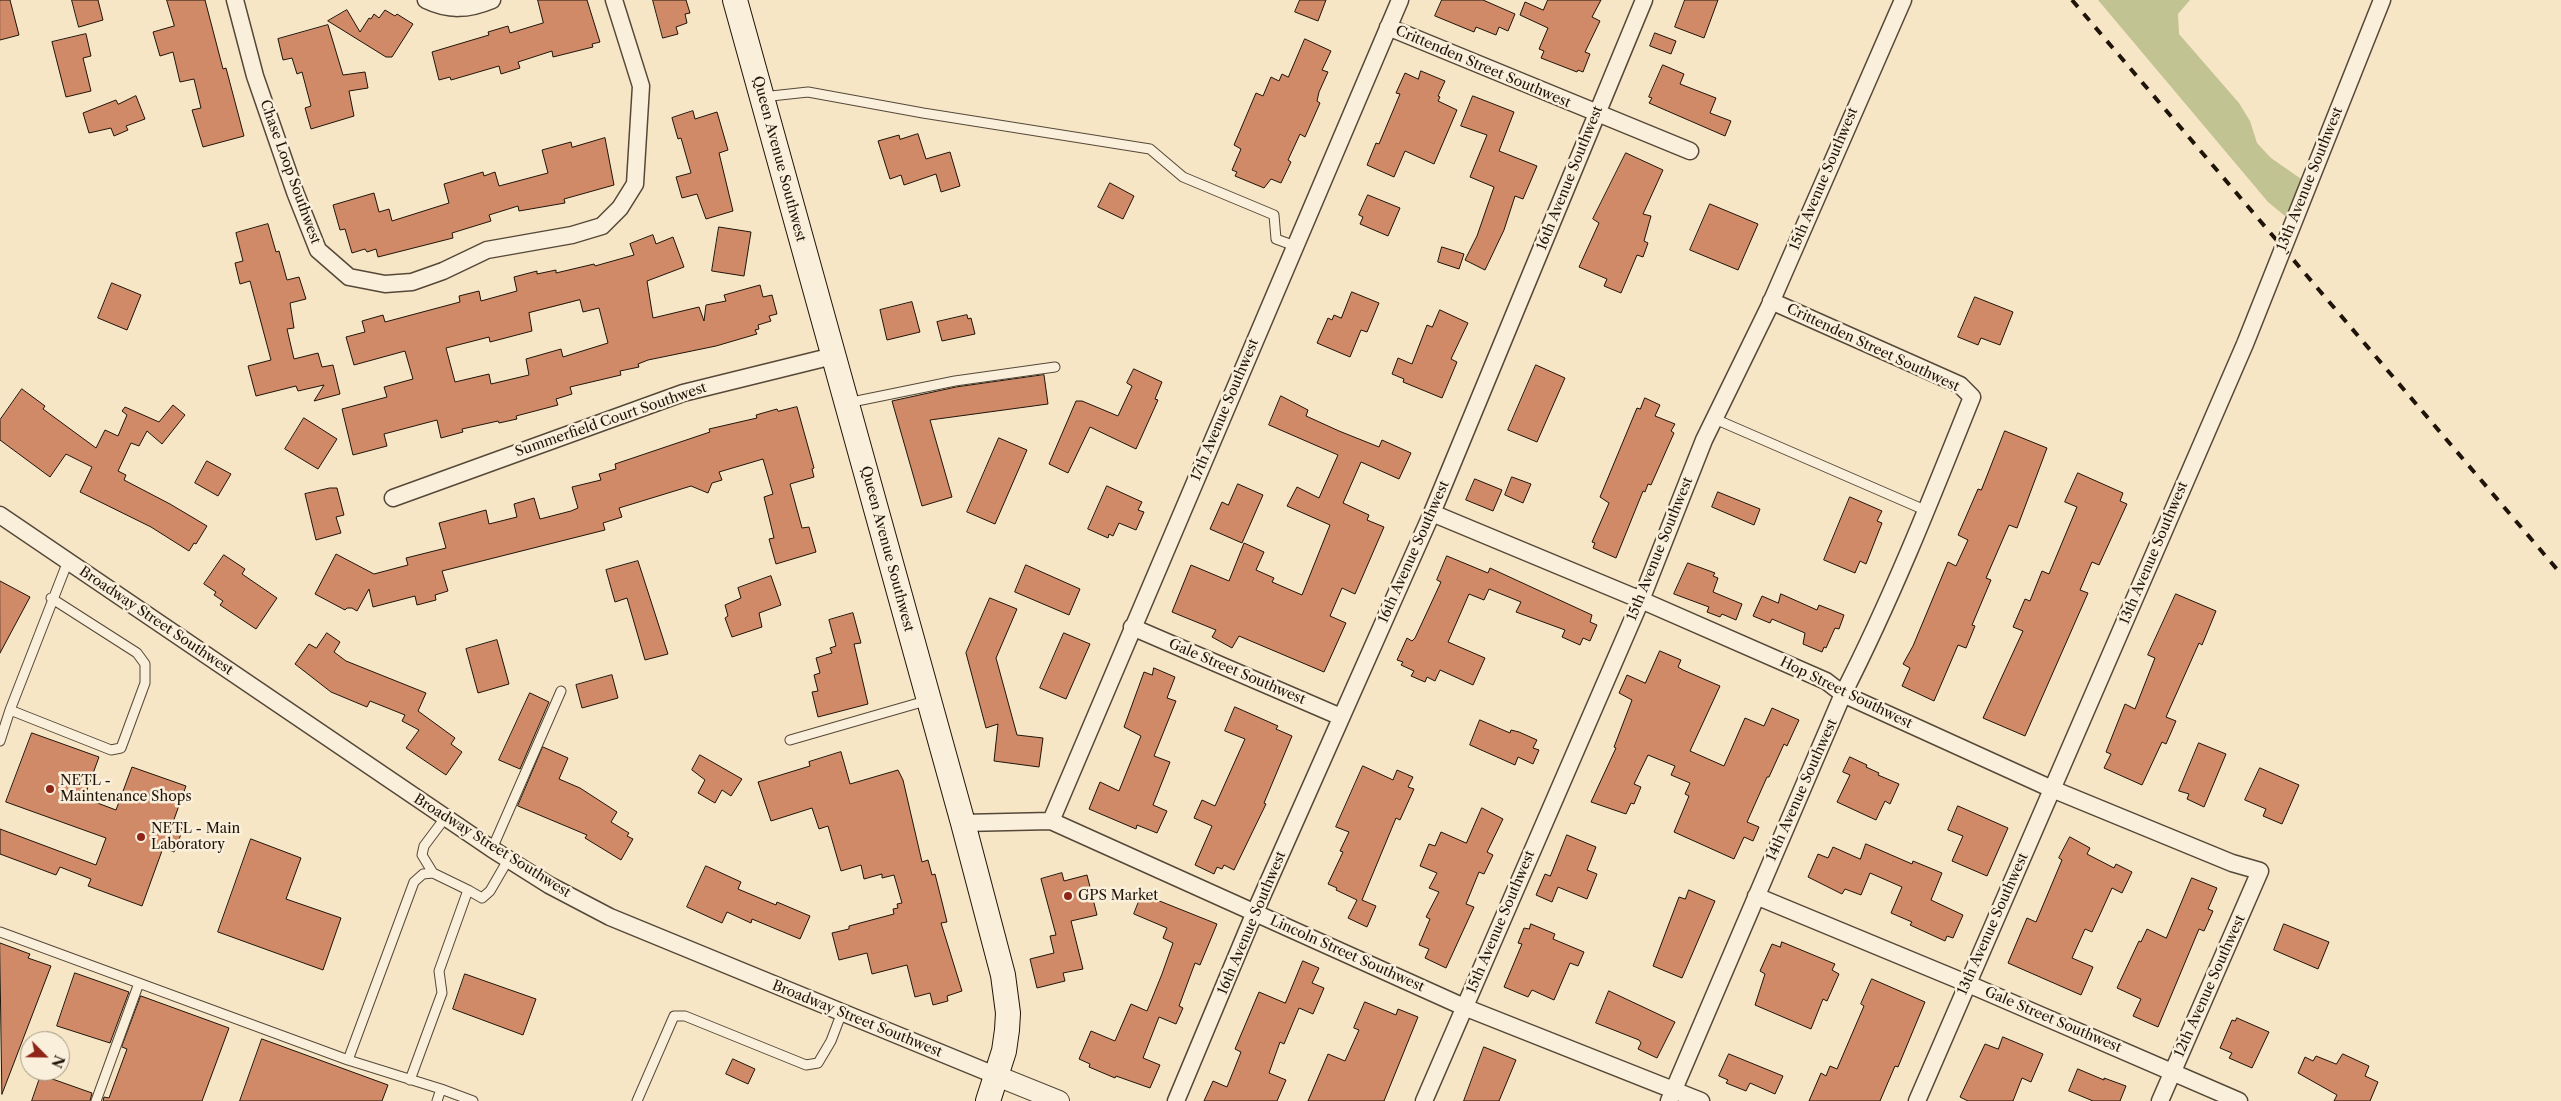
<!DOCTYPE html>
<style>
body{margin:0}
#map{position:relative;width:2561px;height:1101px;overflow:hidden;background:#f7e6c6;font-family:"Libre Caslon Text",serif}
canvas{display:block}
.north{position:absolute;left:20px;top:1031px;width:50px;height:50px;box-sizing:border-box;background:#faefda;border:1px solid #a29786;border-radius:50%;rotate:113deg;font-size:14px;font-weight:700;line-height:20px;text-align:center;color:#1f1409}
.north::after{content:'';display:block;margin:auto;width:18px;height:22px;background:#8f2418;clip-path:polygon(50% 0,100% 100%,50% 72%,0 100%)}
</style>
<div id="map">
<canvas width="2561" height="1101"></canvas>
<div class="north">N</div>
</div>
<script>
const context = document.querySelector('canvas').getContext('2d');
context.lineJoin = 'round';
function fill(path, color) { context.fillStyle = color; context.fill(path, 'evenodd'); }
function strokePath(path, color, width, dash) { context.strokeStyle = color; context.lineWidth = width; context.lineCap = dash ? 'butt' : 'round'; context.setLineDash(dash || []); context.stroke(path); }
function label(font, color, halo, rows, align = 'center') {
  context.font = font + ' "Libre Caslon Text",serif'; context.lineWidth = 5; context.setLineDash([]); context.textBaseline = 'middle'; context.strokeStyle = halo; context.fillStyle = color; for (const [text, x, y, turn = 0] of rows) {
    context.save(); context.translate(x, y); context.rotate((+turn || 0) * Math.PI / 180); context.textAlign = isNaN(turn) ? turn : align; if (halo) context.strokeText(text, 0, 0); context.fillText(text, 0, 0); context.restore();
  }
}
fill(new Path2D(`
 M2098,0h92l-12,14 1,20 60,69 11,18 7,22 14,15 36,25 -5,20 -17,13 -17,-14z`), '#c2c392');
const building = new Path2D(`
 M0,0h10l9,35 -19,5z
 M72,0h26l5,20 -24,7z
 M167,0h38l18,69 3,-1 18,68 -41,11 -11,-37 9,-2 -7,-29 -14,3 -7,-30 -13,4 -7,-24 21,-6z
 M538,0h49l13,42 -8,2 1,3 -40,10 -1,-6 -34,11 2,6 -19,6 -2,-8 -48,14 -1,-3 -11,3 -7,-28 57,-17 -1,-3 20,-6 2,7 33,-10z
 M653,0h33l4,13 -5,1 2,9 -11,4 2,7 -15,4z
 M1300,0h26l-8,21 -23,-9z
 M1442,0h41l32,14 -7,17 -9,-4 -3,8 -20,-8 -2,5 -39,-16z
 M1548,0h53l-9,17 8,4 -15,31 5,2 -7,18 -5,-2 -1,2 -36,-14 3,-7 -5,-2 9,-21 -28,-13 5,-13 18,8z
 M1685,0h33l-14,38 -29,-11z
 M347,10l13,22 9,-14 2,1 3,-5 5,4 6,-8 10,6 2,-2 16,10 -21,33h-6l-58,-36z
 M328,25l15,50 22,-3 3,16 -19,3 5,25 -43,13 -6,-21 6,-2 -9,-34 -5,2 -5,-16 -9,2 -5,-21z
 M1655,33l21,8 -5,13 -21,-8z
 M86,34l5,22 -8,2 8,33 -25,6 -14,-55z
 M1305,39l26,12 -9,19 6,2 -9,20 -2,9 3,2 -15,34 -5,-3 -12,26 3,2 -10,21 -10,-4 -7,9 -29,-12 2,-4 -5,-2 9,-21 -7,-4 22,-52 7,3 8,-19 8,4 3,-7 6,3z
 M1663,65l21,9 -4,10 36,14 -6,15 21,8 -6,15 -76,-33 3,-5 -3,-1z
 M1421,71l24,10 -7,15 2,1 -2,4 19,9 -23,54 -29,-13 -11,26 -27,-12 9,-22 3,1 21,-50 -4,-1 9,-20 13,6z
 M136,96l9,23 -19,7 2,4 -14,6 -3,-8 -22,5 -6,-20 33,-13 2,4z
 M1473,96l41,16 -15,39 38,15 -14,33 -8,-3 -11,34 -19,40 -20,-10 12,-24 17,-49 -24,-10 17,-42 -26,-9z
 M693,111l2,8 22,-7 11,38 -9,3 14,58 -27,8 -9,-25 -15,4 -6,-21 15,-4 -10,-35 -3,1 -6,-21z
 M918,134l8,25 24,-7 10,34 -19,6 -5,-18 -32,11 -3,-10 -11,4 -12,-38 21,-6 1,4z
 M605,138l9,47 -50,14 1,4 -46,8 -1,-5 -29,9 2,6 -39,12 1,5 -75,19 -2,-8 -9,3 -2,-3 -13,4 -7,-24 -5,1 -7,-25 41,-12 5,19 10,-3 3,12 57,-18 -5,-19 39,-12 1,4 11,-4 4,14 49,-13 -6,-23 29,-8 1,5z
 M1626,153l37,17 -20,44 8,2 -7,25 4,2 -5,14 -6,-2 -16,38 -17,-7 3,-7 -28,-12 20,-44 -6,-4z
 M1110,183l24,13 -11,23 -25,-12z
 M1368,195l32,13 -12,28 -28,-12 3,-7 -4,-2z
 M1710,204l48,20 -20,46 -48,-20z
 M268,224l8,28 3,-1 8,29 12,-3 7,22 -16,4 4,25 -7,1 7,30 24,-6 4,14 11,-2 7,29 -26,7 10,-16 -26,6 -2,-5 -40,10 -8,-30 23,-6 -21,-79 -10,3 -5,-21 8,-2 -7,-28z
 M719,227l32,5 -7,44 -32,-5z
 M653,235l3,9 17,-7 11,30 -37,14 6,37 46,-11 5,14 2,-16 20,-4 -2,-6 36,-10 3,12 9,-2 5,19 -8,2 2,5 -13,4 1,4 -4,1 2,4 -41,12 -68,14 -10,4 1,3 -19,4 1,4 -51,12 2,7 -16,5 2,6 -42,11 1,3 -18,4 -1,-2 -36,8 1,3 -22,6 -4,-18 -53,14 3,12 -34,9 -11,-46 45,-12 -3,-10 29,-8 -8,-28 -51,14 -8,-28 19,-5 -3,-11 21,-6 2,7 75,-20 -1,-6 20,-5 2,10 36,-10 -3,-14 23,-6v3l19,-4v3l38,-9 1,2 39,-11 -4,-11zM580,300l3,12 16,-4 9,35 -45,14 -2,-8 -35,10 3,16 -38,9 -2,-10 -34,8 -9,-34 43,-11 1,5 42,-11 -3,-18z
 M1442,247l22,7 -5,15 -21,-7z
 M112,283l29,12 -14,35 -29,-12z
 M1352,292l27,11 -12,29 -6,-2 -11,27 -33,-14 11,-25 4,2 2,-5 7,3z
 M1975,297l38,15 -13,33 -19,-7 -3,7 -20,-8z
 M912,302l8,30 -33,8 -7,-30z
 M1440,310l28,13 -17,36 6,3 -15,36 -39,-16 1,-3 -12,-5 6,-16 14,6 15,-39 5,2z
 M967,315l1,4 3,-1 4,16 -33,7 -5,-19z
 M1536,365l29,13 -28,64 -29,-12z
 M1134,369l28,13 -7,17 3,1 -22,49 -46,-22 -22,46 -19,-9 27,-63h6l36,15 14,-30 -5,-3z
 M1044,375l4,29 -118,16 22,77 -30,9 -30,-105 64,-14z
 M22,389l23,17 -2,3 53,39 9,-18 13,6 9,-21 -5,-4 3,-4 34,15 14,-17 12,10 -23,29 -15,-13 -8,15 -8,-3 -13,28 8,4 -2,5 46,24 37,22 -11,18 -2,-1 -5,8 -38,-24 -71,-35 12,-25 -26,-13 -16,23 -50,-37v-20z
 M1281,396l27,14 -2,6 33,15 40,16 3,-7 29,13 -12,26 -38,-17 -18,41 26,12 -2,5 17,7 -29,67 -13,-6 -12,28 16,7 -22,49 -85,-36 -7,12 -20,-11 4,-7 -44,-18 19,-47 38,16 15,-38 20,9 -8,18 18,8 -2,4 30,13 28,-70 -43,-19 10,-19 22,11 19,-43 -69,-30z
 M1645,398l15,7 -5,11 20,8 -4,7 3,2 -23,52 -3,-1 -3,8 -2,-1 -27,67 -23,-10 2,-5 -3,-1 17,-39 -9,-6 37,-89 3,1z
 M797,407l17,61 -2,1 2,8 -24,7 12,44 7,-1 7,25 -40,12 -7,-25 5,-1 -10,-41 9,-3 -10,-35 -44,13 3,8 -10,3 -4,10 -17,-7 -72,22 3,9 -19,6 2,7 -163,41 6,20 -13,4 1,5 -19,5 -2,-9 -42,11 -4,-18 -12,22 -5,-3h-5l-2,2 -30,-16 21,-40 38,20 34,-9 -2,-7 40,-10 -7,-25 47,-13 3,14 28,-7 -3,-13 20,-6 6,21 31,-8 7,-3 -6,-21 29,-7 -2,-6 17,-5 -1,-5 95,-32 -1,-3 48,-11 -1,-3 21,-6 1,2z
 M304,418l33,21 -19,30 -33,-20z
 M2005,431l42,17 -30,80 -8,-3 -23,53 5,2 -19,45 3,1 -9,22 -8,-3 -24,56 -32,-15 8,-18 -7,-4 10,-18 35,-84 8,4 12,-26 -10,-5 20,-46 3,1z
 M999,438l28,12 -32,74 -28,-12z
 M207,461l24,13 -13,22 -23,-13z
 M2078,473l45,20 -3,8 7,3 -28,61 -7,-3 -12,28 8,3 -63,143 -42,-18 40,-87 -10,-4 12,-28 5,2 12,-30 7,3 28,-67 -12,-5z
 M1512,477l19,7 -8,19 -18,-8z
 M1475,479l27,11 -9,21 -27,-11z
 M1238,484l25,11 -21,48 -32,-14 12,-27 6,3z
 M1107,486l35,16 -4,8 6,2 -8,18 -17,-7 -6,13 -4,-2 -1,4 -20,-9z
 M330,488h7l7,27 -8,2 5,16 -25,7 -11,-46z
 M1718,492l42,17 -6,16 -42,-18z
 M1850,497l32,14 -5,10 5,2 -16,41 -6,-3 -5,12 -31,-13z
 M224,555l21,14 -3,5 35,24 -21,31 -36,-24 3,-4 -9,-6 2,-3 -12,-8z
 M1447,556l41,17 2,-5 102,47 -2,7 7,3 -7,16 -7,-3 -3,7 -18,-8 3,-7 -49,-18 5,-10 -32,-13 -5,11 -15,-6 -21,48 37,16 -12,27 -33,-15 -5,11 -8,-4 -2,5 -14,-6 3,-5 -13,-6 2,-3 -6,-2 10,-22 5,3 3,-3 26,-56 -4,-2z
 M638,561l30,93 -23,6 -18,-62 -12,4 -9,-32z
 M1688,563l27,10 -2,3 5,2 -5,14 29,12 -6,16 -14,-6 -2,3 -13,-5 2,-5 -35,-13z
 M1026,565l54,24 -11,26 -54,-23z
 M771,576l10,29 -22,8 3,14 -30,10 -7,-19 3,-2 -3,-11 16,-7 -3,-10z
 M0,581l30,16 -30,56z
 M1781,594l36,16 2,-5 25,10 -5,14 -4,-1 -9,20 -2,-1 -2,5 -19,-8 2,-11 -33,-14 -2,4 -17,-7 9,-20 16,7z
 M2176,594l40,17 -14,34 -3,-2 -33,74 10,4 -10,23 -4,-2 -20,43 -38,-17 7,-14 -5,-2 19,-48 10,5 20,-51 -7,-3z
 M990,598l27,11 -21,49 21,77 26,3 -4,29 -45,-6 4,-37 -12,4 -20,-75z
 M853,613l8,30 -7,1 14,60 -50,13 -6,-25 6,-1 -4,-16 6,-2 -4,-15 16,-5 -2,-5 6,-2 -7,-26z
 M327,633l13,9 -6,10 12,9 80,32 -8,18 37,27 -4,6 11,8 -16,23 -40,-27 13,-18 -17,-9 3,-6 -35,-14 -3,6 -36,-15 -36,-28 14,-20 7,4z
 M1064,633l26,11 -24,55 -26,-11z
 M497,640l12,44 -31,9 -12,-44z
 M1660,651l21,9 -3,7 5,3 37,16 -30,65 34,15 21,-48 19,8 8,-18 27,12 -12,26 -3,-2 -15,33h-2l-20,45 12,5 -6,14 -9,-4 -10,22 -60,-27 15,-36 -4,-2 5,-11 -19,-8 4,-9 -27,-11 -14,29 7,3 -7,17 -3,-1 -5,11 -35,-12 25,-54 -2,-1 18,-47 -13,-7 8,-18 18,8z
 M1154,668l21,9 -8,21 9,3 -22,55 16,6 -17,43 14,6 -10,22 -20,-8 -1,4 -47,-20 11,-27 19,9 22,-55 -17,-9 20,-55 8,3z
 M612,675l6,23 -36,10 -6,-23z
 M530,693l19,9 -29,67 -21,-9z
 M1235,707l43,19 -2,3 16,7 -28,67 2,1 -32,66 -10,-5 -2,4 -5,-2 -3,7 -19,-9 17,-39 -18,-8 8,-18 13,6 30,-67 -20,-8z
 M1480,720l30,13 1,-3 8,2 18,8 -4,8 6,2 -6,14 -15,-7 -3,8 -45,-20z
 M32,733l67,24 -15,41 32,12 16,-43 54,19 -14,39 11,4 -9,23 -11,-4 -21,58 -54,-20 3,-7 -31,-12 -4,8 -56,-21v-25l96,36 10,-27 -100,-36z
 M2199,743l27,11 -22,53 -17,-8 2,-5 -10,-3z
 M543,747l25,11 -9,21 21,9 37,24 -6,10 18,11 -2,3 6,3 -12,21 -36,-22 2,-3 -69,-29z
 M841,752l9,32 48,-14 5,10 19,82 6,-2 4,15 3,-1 12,48 -6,1 21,68 -15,5 1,5 -15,4 -3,-12 -15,4 -8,-32 -35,9 -5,-21 -28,7 -7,-27 17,-4v-3l45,-12 -1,-5 5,-1 -1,-4 5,-1 -8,-28 -12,3v-4l-18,5 -3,-14 -20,6 -13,-45 -9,3 -7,-21 -41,13 -13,-39 52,-16 -1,-4z
 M700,755l42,24 -11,17 -9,-6 -7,13 -17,-10 7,-13 -13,-10z
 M1850,757l17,8 -1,2 13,6 -1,2 21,9 -9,20 -5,-3 -9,19 -39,-18 13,-27 -7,-3z
 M1363,766l30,14 4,-10 16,7 -5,10 6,2 -14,31 -4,-2 -34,82 14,6 -9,21 -19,-9 9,-18 -21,-10 1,-2 -9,-4 15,-32 -3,-1 9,-19 -13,-5z
 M2260,768l39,17 -17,39 -19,-8 3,-7 -21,-9z
 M1958,806l50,22 -21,48 -35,-15 11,-25 -15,-6z
 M1482,808l21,11 -16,33 6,3 -9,19 -5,-2 -13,32 8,3 -28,61 -21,-10 4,-9 -10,-4 11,-26 -4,-2 13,-25 -10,-4 8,-15 -17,-7 9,-22 6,2 6,-14 25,11z
 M1567,835l29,12 -9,23 10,4 -10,25 -29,-12 -6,15 -16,-7 9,-21 5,2z
 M2070,837l20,11 -3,6 27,14 2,-4 16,8 -10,21 -10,-5 -20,44 -7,-3 -13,29 21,9 -12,28 -73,-32 19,-45 9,4 26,-62 -3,-2z
 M251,839l50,19 -15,41 55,19 -18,52 -105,-38z
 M1866,844l46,20 1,-3 29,12 -11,27 32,15 -10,23 -6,-2 -2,5 -35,-16 2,-3 -21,-9 11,-26 -32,-14 -9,22 -16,-6 -3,5 -34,-17 10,-23 10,4 5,-11 27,12z
 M706,866l35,16 -3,7 38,16 1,-3 33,14 -10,23 -48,-20 -1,4 -24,-11 -5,11 -35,-16z
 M1062,873l2,8 23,-6 10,40 -26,6 12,48 -20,4 2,8 -28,7 -7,-29 24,-6 -4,-17 6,-1 -15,-56z
 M2192,878l25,10 -9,21 5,2 -9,20 -5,-2 -41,98 -25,-11 8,-17 -24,-11 22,-47 2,1 6,-13 19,9z
 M1689,890l26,11 -33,77 -29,-12 26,-69 6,2z
 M1142,894l75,30 -17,41 -5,-2 -16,43 4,2 -7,16 -17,-7 -16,41 17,7 -10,23 -34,-12 -1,2 -26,-11 1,-3 -11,-5 12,-28 24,10 16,-37 16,7 15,-37 11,-31 -10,-5 4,-10 -33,-14z
 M1531,924l24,10 -2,5 31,13 -6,14 -8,-3 -16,37 -22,-10 -4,7 -24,-10 18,-43 -4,-1 6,-15 5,1z
 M2284,924l45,18 -11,27 -44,-19z
 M1782,942l53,22 -3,6 7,4 -12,27 -4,-2 -12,30 -56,-24 10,-31 -5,-3 12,-27 8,3z
 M0,943l30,11 -2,4 23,8 -49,128z
 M1303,961l16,7 -7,15 12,5 -11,26 -14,-6 -15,36 -4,-2 -11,31 17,7 -9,21h-73l9,-20 14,6 14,-35 -6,-3 24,-57 26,11z
 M75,973l54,19 -19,51 -53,-17z
 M465,974l71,25 -13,36 -70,-26z
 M1872,979l53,23 -27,65 -3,-1 -15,35h-71l12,-28 5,3 4,-10 7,3 27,-63 -3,-2z
 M1609,991l66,31 -18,36 -19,-9 3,-6 -2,-3 -43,-17z
 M141,996l88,32 -27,73h-99l1,-4 5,1 18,-49 -5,-2z
 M1365,1002l31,13 2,-6 20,8 -34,84h-76l20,-47 17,7 14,-31 -5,-2z
 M2237,1018l32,14 -17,36 -23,-10 3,-5 -12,-5 12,-28 3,1z
 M2003,1037l40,17 -12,28 -9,-4 -9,23h-45l-8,-4 25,-53 13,5z
 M262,1039l126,46 -6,16h-142z
 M1484,1047l32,13 -17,41h-35z
 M1729,1054l54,22 -8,18 -25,-11 -4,8 -20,-8 2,-3 -9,-4z
 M2343,1054l26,12 -4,10 13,6 -8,19h-36l3,-6 -39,-22 7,-16 8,4 3,-5 20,8z
 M733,1059l22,10 -7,15 -22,-10z
 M2078,1069l26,11v-2l22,8 -6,15h-27l-24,-10z
 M41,1075l51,18 -2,8h-58z`);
fill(building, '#d08a68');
strokePath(building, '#1f1409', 1);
const service = new Path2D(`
 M762,97l46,-5 115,21 227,36 33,28 91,38 2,24 19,7
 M847,403l108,-22 100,-14
 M1715,419l212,92
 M51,598l86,55 8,11v19l-24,65 -10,2 -101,-40 58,-149
 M790,740l139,-40
 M0,741l10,-31
 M492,849l69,-158
 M433,873l-11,-18 2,-9 21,-28
 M468,890l14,8 8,-7 18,-31
 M0,932l348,128 93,29
 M348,1060l66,-178 9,-8 10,-1 35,17 -29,81 3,22 -32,87
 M96,1101l43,-118
 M437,1101l4,-12 32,12
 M637,1101l37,-85h11l121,49 12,-2 13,-22 11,-29`);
const minor = new Path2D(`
 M235,0l20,76 40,116 23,58 31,27 36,7 27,-2 31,-11 44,-21 85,-15 30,-9 18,-18 15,-24 6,-98 -27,-86
 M426,0c23,11 42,10 66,0
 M1388,27l302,124
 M393,498l290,-105 150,-37
 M1432,513l209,87 185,81 17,13 209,95 180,74 28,8 -100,230
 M0,515l492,334 57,36 61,32 387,159
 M1132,627l209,90
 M1051,821l349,-821
 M963,823l88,-2 413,186 237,94
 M1756,896l210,87 273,118
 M1176,1101l79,-189 177,-399 212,-513
 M1424,1101l217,-501 63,-160 65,-133 134,-307
 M1669,1101l174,-407c49,-96 89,-197 129,-297l-12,-12 -189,-84
 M1917,1101l328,-757 137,-344`);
const tertiary = new Path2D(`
 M997,1076l62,25`);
const secondary = new Path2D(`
 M735,0l228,823 40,152 5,38 -1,17 -3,21 -16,50`);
strokePath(service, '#554838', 11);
strokePath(minor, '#554838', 19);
strokePath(tertiary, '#554838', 22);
strokePath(secondary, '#1f1409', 26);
strokePath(service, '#faefda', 9);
strokePath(minor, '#faefda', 16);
strokePath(tertiary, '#faefda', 20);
strokePath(secondary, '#faefda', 24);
strokePath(new Path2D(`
 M2072,0l489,574`), '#1f1409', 4, [9, 9]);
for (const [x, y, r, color] of [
 [50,789,5,"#8f2418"],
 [141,837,5,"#8f2418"],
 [1068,896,5,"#8f2418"]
]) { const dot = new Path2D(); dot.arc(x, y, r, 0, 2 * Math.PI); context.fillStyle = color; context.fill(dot); strokePath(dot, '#faefda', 2); }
label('14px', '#1f1409', '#faefda', [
 ["Crittenden Street Southwest",1483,67,23],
 ["Queen Avenue Southwest",779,159,75],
 ["Chase Loop Southwest",290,172,70],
 ["16th Avenue Southwest",1570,178,-68],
 ["15th Avenue Southwest",1824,179,-67],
 ["13th Avenue Southwest",2310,179,-68],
 ["Crittenden Street Southwest",1873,348,25],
 ["17th Avenue Southwest",1225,410,-67],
 ["Summerfield Court Southwest",611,420,-19],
 ["Queen Avenue Southwest",887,549,75],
 ["15th Avenue Southwest",1660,549,-68],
 ["16th Avenue Southwest",1414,552,-66],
 ["13th Avenue Southwest",2154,553,-67],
 ["Broadway Street Southwest",156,621,34],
 ["Gale Street Southwest",1237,672,23],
 ["Hop Street Southwest",1846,693,26],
 ["14th Avenue Southwest",1802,790,-66],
 ["Broadway Street Southwest",492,846,32],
 ["15th Avenue Southwest",1501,922,-67],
 ["16th Avenue Southwest",1252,923,-67],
 ["13th Avenue Southwest",1993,924,-66],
 ["Lincoln Street Southwest",1347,954,24],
 ["12th Avenue Southwest",2210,986,-66],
 ["Broadway Street Southwest",857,1019,22],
 ["Gale Street Southwest",2053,1020,23]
]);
label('14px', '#1f1409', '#faefda', [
 ["NETL -",60,781],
 ["Maintenance Shops",60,797],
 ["NETL - Main",151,829],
 ["Laboratory",151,845],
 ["GPS Market",1078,896]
], 'left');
</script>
